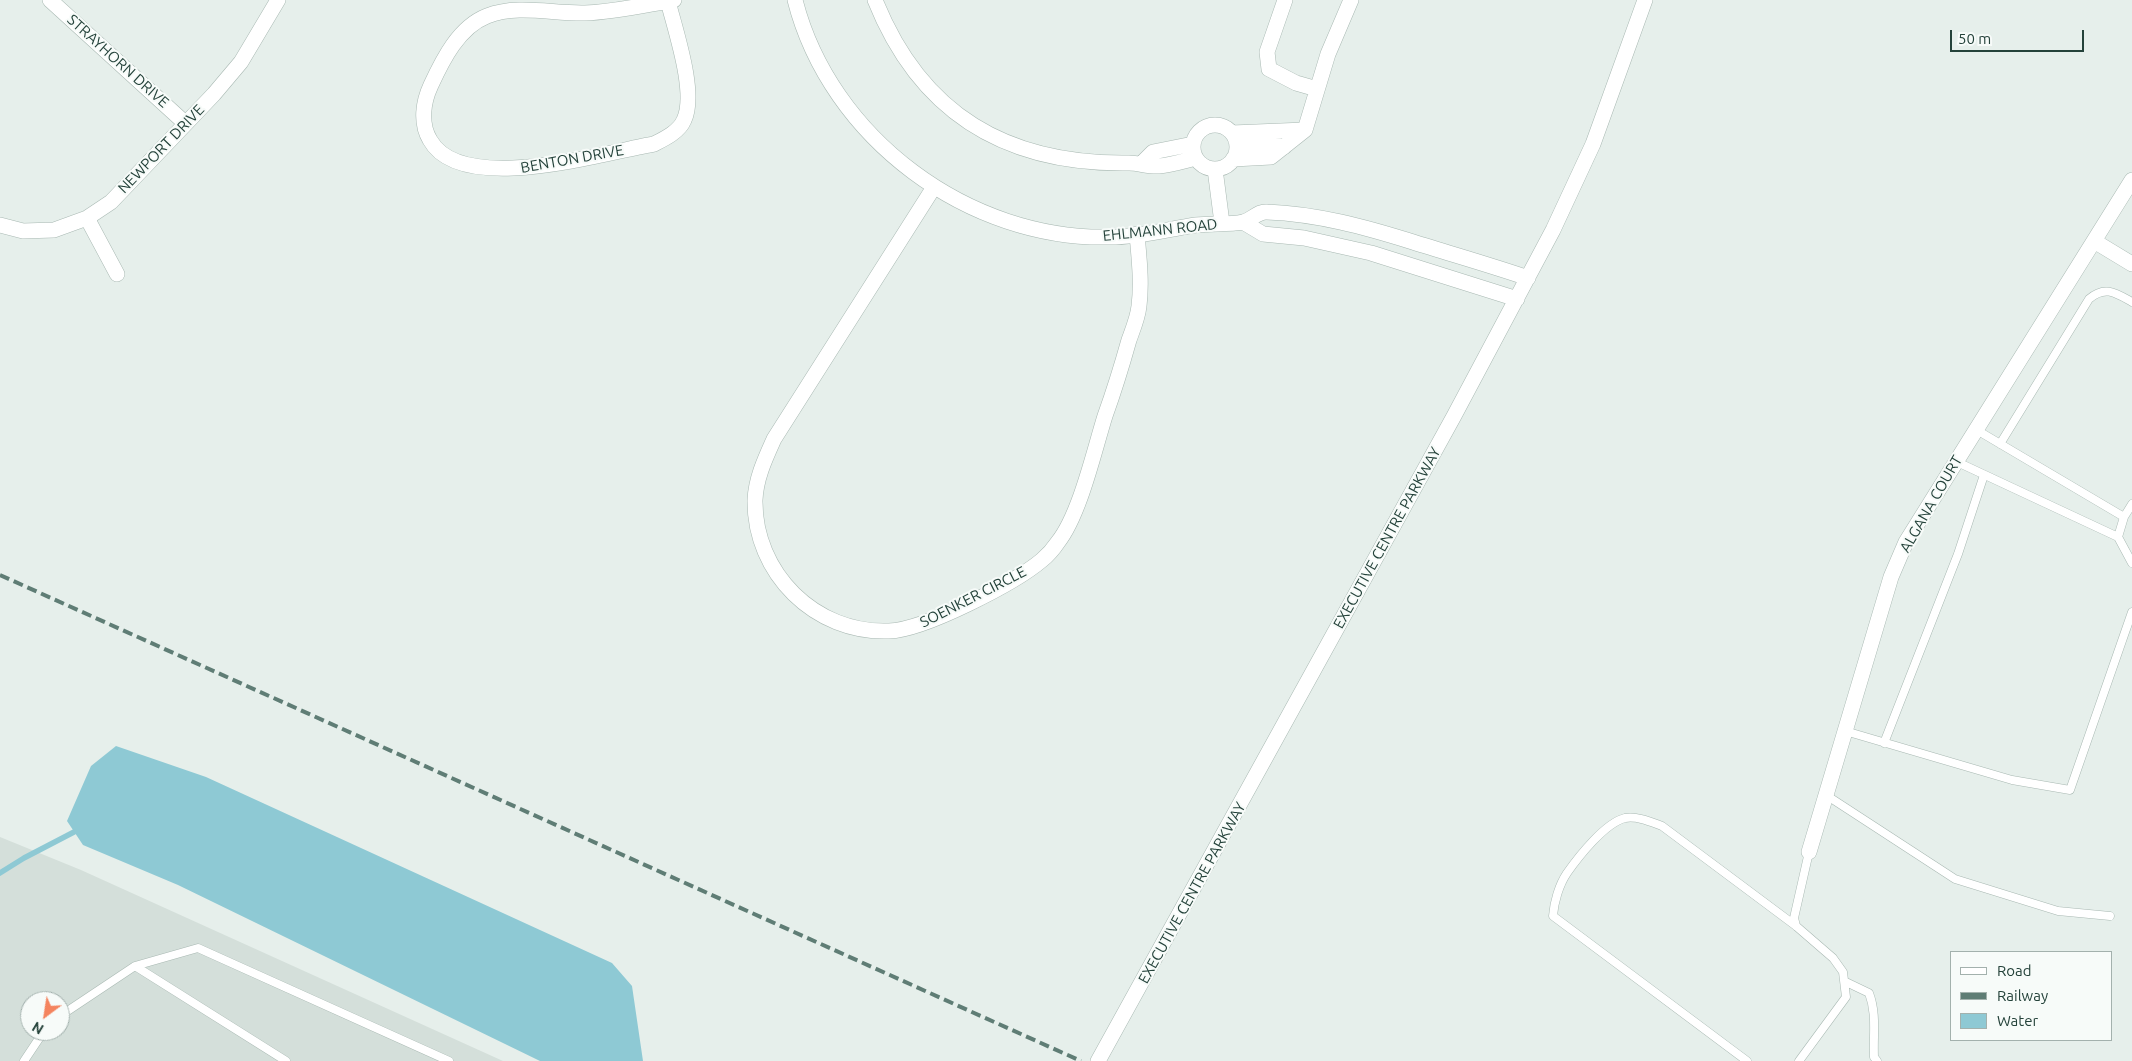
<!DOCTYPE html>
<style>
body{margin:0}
#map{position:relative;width:2132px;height:1061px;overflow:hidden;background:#e6efeb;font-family:Ubuntu,sans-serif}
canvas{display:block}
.legend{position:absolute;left:1950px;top:951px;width:162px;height:90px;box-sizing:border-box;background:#f7fbf9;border:1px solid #a3b1ad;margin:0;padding:6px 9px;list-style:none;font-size:15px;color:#24423a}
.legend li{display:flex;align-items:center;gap:10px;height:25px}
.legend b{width:25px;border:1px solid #a3b1ad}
.north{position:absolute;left:20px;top:991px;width:50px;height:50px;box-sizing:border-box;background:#f7fbf9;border:1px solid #a3b1ad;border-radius:50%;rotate:211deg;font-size:14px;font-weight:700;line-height:20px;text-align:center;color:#24423a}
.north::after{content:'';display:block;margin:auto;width:18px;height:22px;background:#f4845f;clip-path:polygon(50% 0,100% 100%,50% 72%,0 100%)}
.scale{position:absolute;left:1950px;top:30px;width:134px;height:22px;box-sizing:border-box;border:2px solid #24423a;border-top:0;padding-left:6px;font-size:15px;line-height:18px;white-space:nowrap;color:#24423a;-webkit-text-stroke:4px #f7fbf9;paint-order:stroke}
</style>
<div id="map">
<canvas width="2132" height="1061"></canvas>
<ul class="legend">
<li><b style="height:6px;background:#fff"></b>Road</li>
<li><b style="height:6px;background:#5f7d75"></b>Railway</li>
<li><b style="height:14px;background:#8ec9d4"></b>Water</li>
</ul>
<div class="north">N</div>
<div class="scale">50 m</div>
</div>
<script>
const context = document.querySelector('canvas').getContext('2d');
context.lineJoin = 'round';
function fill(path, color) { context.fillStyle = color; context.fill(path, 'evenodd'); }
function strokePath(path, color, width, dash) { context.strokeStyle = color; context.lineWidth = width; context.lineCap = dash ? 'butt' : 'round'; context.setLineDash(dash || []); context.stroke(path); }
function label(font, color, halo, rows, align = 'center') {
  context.font = font + ' Ubuntu,sans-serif'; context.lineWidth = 4; context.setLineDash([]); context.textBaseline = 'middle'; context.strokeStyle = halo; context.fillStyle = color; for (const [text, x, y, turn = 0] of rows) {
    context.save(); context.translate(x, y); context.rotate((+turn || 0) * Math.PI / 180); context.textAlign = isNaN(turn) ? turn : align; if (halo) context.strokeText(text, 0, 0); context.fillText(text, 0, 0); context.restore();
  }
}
fill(new Path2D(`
 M0,837l81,33 422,191h-503zM30,1001h30v30h-30z`), '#d4dfda');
fill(new Path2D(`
 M116,746l90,31 406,186 20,23 11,75h-103l-362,-176 -95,-40 -16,-24 24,-55z`), '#8ec9d4');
strokePath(new Path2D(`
 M0,873l24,-15 50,-26`), '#8ec9d4', 5.5);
const service = new Path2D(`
 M1975,429l149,88 8,-13
 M2000,444l89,-145c16,-14 27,-6 43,3
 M1955,461l163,76 14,26
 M2118,537l6,-20
 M1845,731l167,49 58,10 62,-178
 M1884,743l74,-189 26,-79
 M1826,795l129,84 103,32 52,5
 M1796,926l-2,-8 15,-66
 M135,966l63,-18 251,113
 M1846,982l23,11c8,21 4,41 5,64l3,4
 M60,1016l75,-50 151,95
 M24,1061l20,-30
 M1747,1061l-194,-145c1,-14 6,-31 14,-43 12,-17 38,-50 58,-55 13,-2 26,4 37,8l134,100 37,32 10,14 3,25 -47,64`);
const minor = new Path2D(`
 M50,0l135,123
 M667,0l1,1c7,29 29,92 16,119 -5,12 -20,19 -30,24 -51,9 -193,52 -224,-4 -10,-17 -7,-38 1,-55 12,-26 28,-58 56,-69 31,-12 66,-2 98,-3 28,-1 55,-7 83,-12l6,-1
 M875,0c46,115 132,165 254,163 10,0 20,4 30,3 12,-1 25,-5 37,-8
 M1285,0l-18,52 2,17 27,14 21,6
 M1193 147a22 22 0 1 1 44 0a22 22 0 1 1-44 0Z
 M1232,133l73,-3
 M1237,146l28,-3 19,4
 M1233,159l38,-2 34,-27 23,-76 23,-54
 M1142,163l11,-11 40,-8
 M1215,169l7,54
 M934,187l-160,252c-9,20 -18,39 -19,61 -1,73 60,134 134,131 35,-1 126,-48 153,-71 6,-5 12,-12 16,-18 22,-28 36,-91 47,-126 9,-25 17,-51 24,-76 4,-11 9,-23 10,-34 3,-24 0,-48 -2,-72
 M87,218l30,56
 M0,225l23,6 31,-1 33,-12 24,-16 103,-108 27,-32 37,-62
 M2094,241l38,23
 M1809,852l82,-275 15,-35 226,-362`);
const tertiary = new Path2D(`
 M795,0c35,138 174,241 316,237 28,0 57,-8 85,-12 15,-2 33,0 47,-3 9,-2 15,-11 24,-10 51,2 98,15 146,30 38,12 77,23 115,36
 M1243,222l20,12 41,4 67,15 146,46
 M1098,1061l356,-645 99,-186 40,-86 52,-144`);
strokePath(service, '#a8b8b2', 9);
strokePath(minor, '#a8b8b2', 16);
strokePath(tertiary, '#a8b8b2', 16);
strokePath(service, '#fff', 8);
strokePath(minor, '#fff', 15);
strokePath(tertiary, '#fff', 15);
strokePath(new Path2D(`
 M0,575l1081,486`), '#5f7d75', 4, [10, 5]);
label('15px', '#24423a', '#f7fbf9', [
 ["STRAYHORN DRIVE",118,61,42],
 ["NEWPORT DRIVE",161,149,-46],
 ["BENTON DRIVE",572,159,-10],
 ["EHLMANN ROAD",1160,230,-6],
 ["ALGANA COURT",1931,504,-60],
 ["EXECUTIVE CENTRE PARKWAY",1387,538,-61],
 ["SOENKER CIRCLE",973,597,-27],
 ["EXECUTIVE CENTRE PARKWAY",1192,893,-61]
]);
</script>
